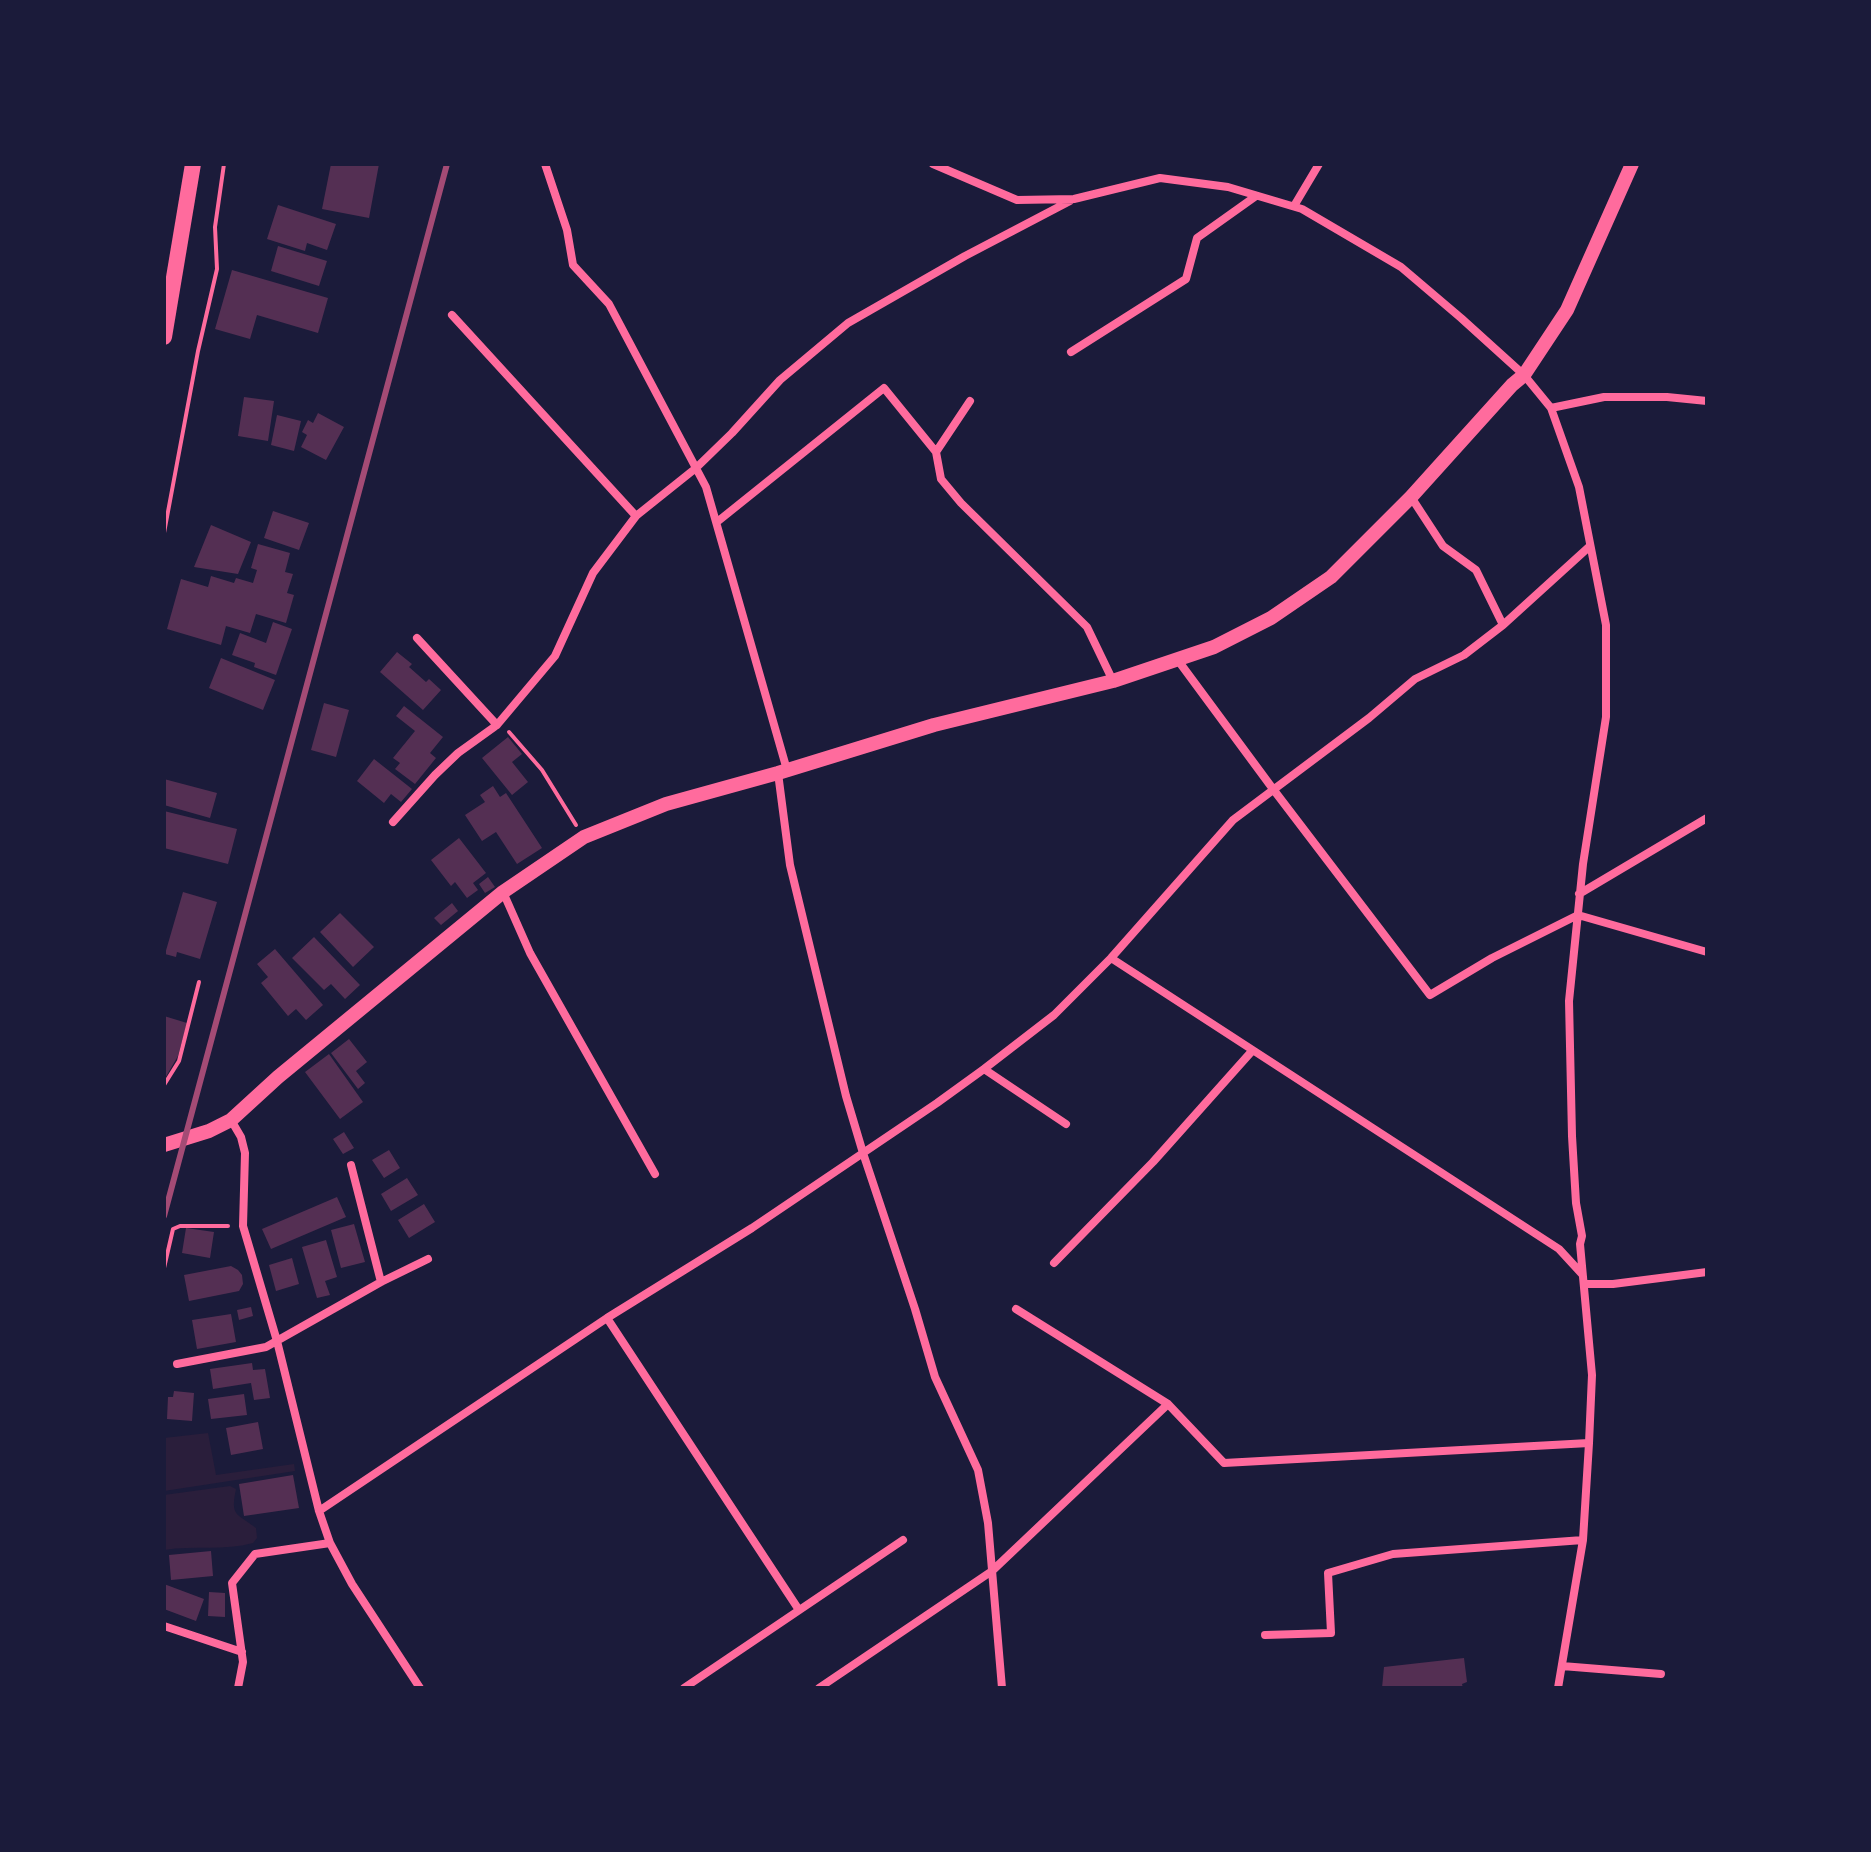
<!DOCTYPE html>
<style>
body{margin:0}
#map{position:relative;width:1871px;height:1852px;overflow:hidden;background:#1b1b3a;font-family:"PT Sans Narrow",sans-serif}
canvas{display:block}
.frame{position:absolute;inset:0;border:166px solid #1b1b3a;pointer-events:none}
</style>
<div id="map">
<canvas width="1871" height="1852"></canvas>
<div class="frame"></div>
</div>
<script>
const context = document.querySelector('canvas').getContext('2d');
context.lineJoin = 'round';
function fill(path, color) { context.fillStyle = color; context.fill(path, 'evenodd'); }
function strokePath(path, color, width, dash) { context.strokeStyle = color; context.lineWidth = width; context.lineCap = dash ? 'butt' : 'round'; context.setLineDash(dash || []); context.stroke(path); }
fill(new Path2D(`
 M208,1433l8,42 78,-11 1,7 -131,20v-53z
 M230,1486l6,3c-6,28 1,24 20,39l1,10 -4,5c-29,8 -59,2 -89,7v-55z`), '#2a1e3b');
fill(new Path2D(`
 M331,164h48l-10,54 -47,-9z
 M278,205l58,19 -9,26 -20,-7 -2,8 -38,-12z
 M278,246l49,15 -8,25 -48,-15z
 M232,270l96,28 -10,35 -61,-18 -7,24 -35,-10z
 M244,397l30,4 -6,40 -30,-5z
 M318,413l26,14 -18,33 -25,-13 6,-12 -5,-3 6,-12 5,3z
 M277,415l24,6 -7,30 -23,-6z
 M273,511l36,12 -10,27 -35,-12z
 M211,525l40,17 -13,32 -44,-7z
 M258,544l32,9 -5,19 8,2 -6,19 7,2 -8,28 -30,-9 -6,19 -24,-7 -5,19 -54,-16 14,-50 27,8 3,-11 23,7 2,-5 17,5 4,-13 -6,-2z
 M273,622l19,7 -16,46 -22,-8 1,-4 -23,-8 8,-22 26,10z
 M397,652l15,12 -3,3 17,15 3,-3 12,11 -18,20 -43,-38z
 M221,658l54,22 -12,30 -54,-22z
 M324,703l25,7 -13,47 -25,-7z
 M404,706l39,31 -13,16 6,5 -21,26 -20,-15 5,-6 -7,-5 22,-27 -19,-15z
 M508,737l14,17 -10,8 16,20 -16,13 -30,-37z
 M374,759l38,30 -11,13 -10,-8 -7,9 -27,-22z
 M164,779l53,14 -7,25 -46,-13z
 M493,786l7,11 6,-4 36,55 -25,16 -21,-32 -14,9 -17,-26 20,-13 -5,-7z
 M164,811l73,18 -9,35 -64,-16z
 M459,838l27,35 -13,10 5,7 -11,8 -12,-16 -4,4 -20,-26z
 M488,877l7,10 -10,6 -6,-9z
 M183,892l34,10 -17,57 -23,-7 -1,5 -11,-3z
 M452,903l6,8 -17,14 -7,-7z
 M340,913l34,34 -21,20 -33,-35z
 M314,937l46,48 -15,14 -14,-15 -7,6 -32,-32z
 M275,949l48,56 -17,15 -10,-11 -8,7 -27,-33 7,-6 -11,-13z
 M164,1016l23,7 -9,33 -14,24 2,-37 -2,-1z
 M349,1039l18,23 -11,9 9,12 -7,6 -27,-36z
 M329,1054l34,48 -23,17 -35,-47z
 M344,1132l10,16 -11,6 -10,-15z
 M389,1150l11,18 -16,10 -12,-18z
 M407,1178l11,17 -27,16 -10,-17z
 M337,1197l9,20 -75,32 -9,-20z
 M424,1204l11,18 -26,16 -11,-18z
 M354,1224l11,38 -24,6 -10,-38z
 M186,1228l28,4 -4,26 -28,-5z
 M326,1240l11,37 -12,4 5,14 -13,3 -15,-51z
 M292,1258l7,26 -23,7 -7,-26z
 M231,1266l7,4 4,5 1,9 -4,7 -50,10 -5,-26z
 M251,1307l2,9 -14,4 -2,-10z
 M231,1314l5,28 -39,7 -5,-29z
 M252,1363l1,7 12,-1 5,29 -16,2 -3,-17 -38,6 -3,-20z
 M174,1391l20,2 -2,28 -25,-2 1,-22h5z
 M244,1394l3,21 -36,4 -3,-20z
 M258,1422l5,27 -32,6 -5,-27z
 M293,1475l6,33 -55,8 -5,-32z
 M211,1551l2,25 -42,4 -2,-25z
 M164,1584l40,15 -8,22 -32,-12z
 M209,1592l16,1v24l-17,-1z
 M1464,1658l3,24 -5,2 1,4h-81l2,-21z`), '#542f53');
strokePath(new Path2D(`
 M164,533l34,-182 19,-82 -2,-42 9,-63
 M509,732l33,38 34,55
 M164,1085l15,-24 20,-79
 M164,1268l9,-39 7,-3h48`), '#ff6b9d', 4);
strokePath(new Path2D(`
 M545,164l22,66 6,35 36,39 97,183 81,283
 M933,164l84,36 57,-1 86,-21 68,9 74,22 99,58 60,51 63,57 27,33 28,79 27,138v92l-23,147 -14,137 3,135 4,67 6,33 -2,8 12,131 -3,68 -6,97 -25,148
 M1294,206l25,-42
 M452,315l184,201
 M1071,352l115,-73 11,-41 59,-42
 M1551,408l53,-11h63l40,4
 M936,452l34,-51
 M1411,497l32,49 33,24 27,55
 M717,522l167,-134 52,64 5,27 20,24 126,124 26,54
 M417,638l80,87 58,-69 38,-83 43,-57 60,-48 36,-35 48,-53 68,-57 117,-67 105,-55
 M1177,659l96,130 157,206 62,-37 86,-43 129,37
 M778,773l12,92 56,231 17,57 52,156 20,68 43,93 10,53 14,165
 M393,822l42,-47 23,-22 39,-28
 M503,892l27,61 125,221
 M1579,894l128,-76
 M1111,958l448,291 23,25
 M984,1069l82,55
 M231,1120l10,17 4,16 -2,73 34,115 42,170 11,32 22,41 68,104
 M351,1165l30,117
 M1054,1263l99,-101 99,-111
 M1584,1284h29l94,-12
 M1016,1309l152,95 56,59 365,-20
 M607,1318l192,292
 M177,1364l89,-17 115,-65 47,-23
 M319,1511l288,-193 145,-90 185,-125 47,-34 70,-54 57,-57 122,-138 136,-102 46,-39 49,-24 39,-30 87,-79
 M164,1626l78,26
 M1265,1635l66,-2 -3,-60 65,-19 190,-14
 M1562,1666l99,8
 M238,1688l5,-26 -11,-79 23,-29 75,-11
 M684,1688l219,-148
 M819,1688l173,-117 176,-167`), '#ff6b9d', 8);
strokePath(new Path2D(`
 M164,1145l45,-14 22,-11 47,-43 225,-185 81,-55 82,-33 112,-31 156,-48 179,-44 101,-34 57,-29 60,-41 80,-80 101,-112 12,-10 43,-65 65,-146`), '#ff6b9d', 14);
strokePath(new Path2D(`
 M164,337l29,-173`), '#ff6b9d', 16);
strokePath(new Path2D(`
 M164,1216l283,-1052`), '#a44b75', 6);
</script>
